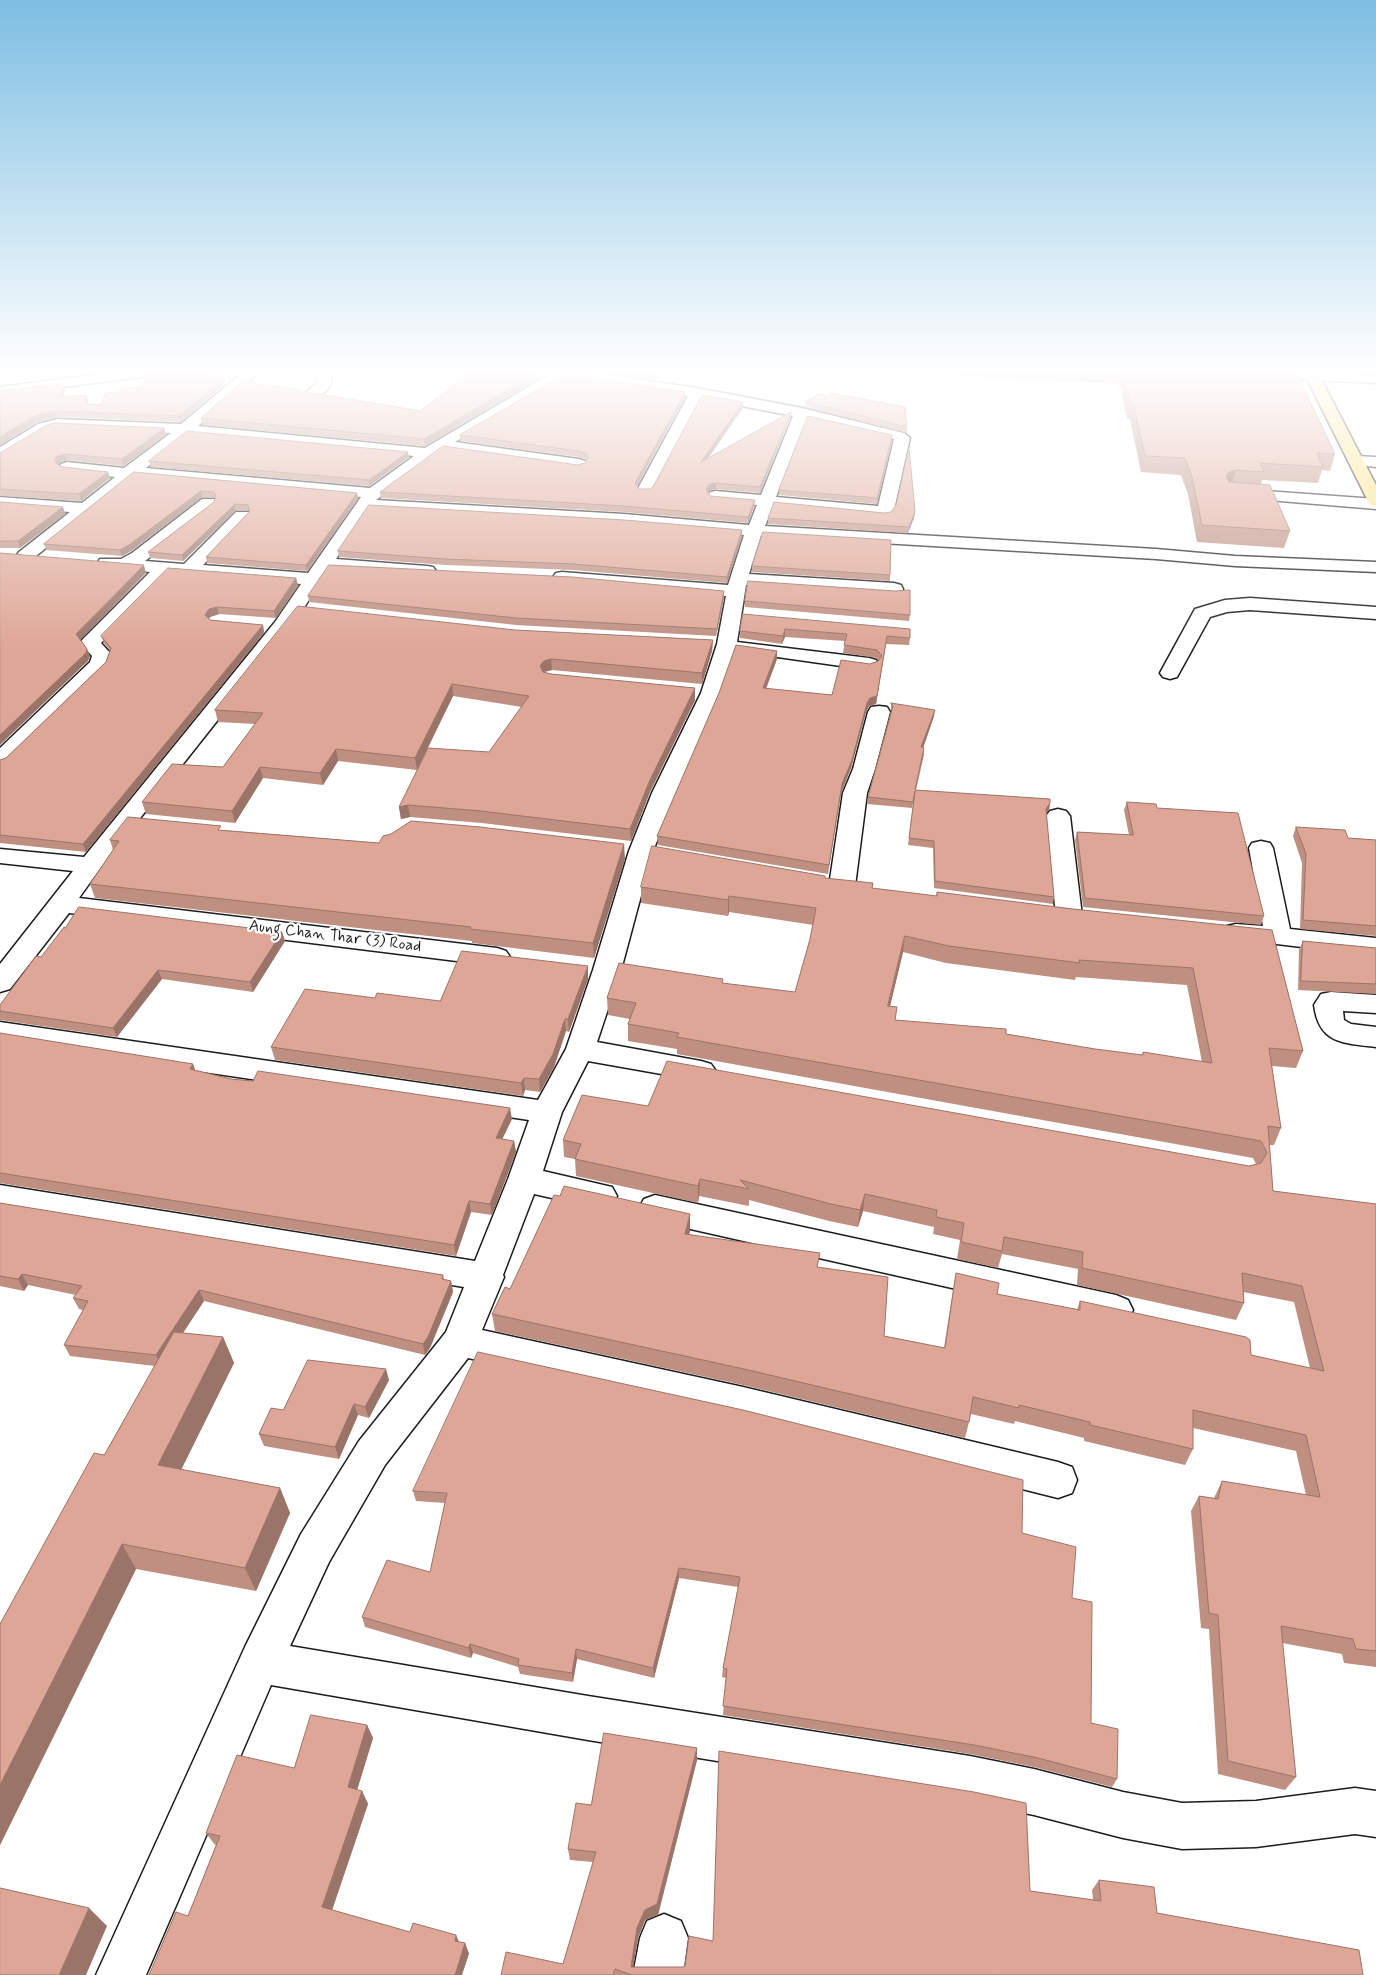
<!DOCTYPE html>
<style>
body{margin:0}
canvas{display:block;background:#fff}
</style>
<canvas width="1376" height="1975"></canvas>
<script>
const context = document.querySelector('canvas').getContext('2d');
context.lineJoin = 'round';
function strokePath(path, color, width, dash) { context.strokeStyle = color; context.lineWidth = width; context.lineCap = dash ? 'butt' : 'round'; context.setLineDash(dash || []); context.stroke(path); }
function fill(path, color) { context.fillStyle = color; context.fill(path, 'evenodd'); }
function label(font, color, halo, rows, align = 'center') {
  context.font = font + ' Mynerve,sans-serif'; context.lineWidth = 4.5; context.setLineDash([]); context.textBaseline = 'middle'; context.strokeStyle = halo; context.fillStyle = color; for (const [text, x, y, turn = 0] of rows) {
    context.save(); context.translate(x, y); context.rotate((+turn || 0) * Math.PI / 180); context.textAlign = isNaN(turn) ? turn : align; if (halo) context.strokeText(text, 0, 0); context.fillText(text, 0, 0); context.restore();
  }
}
const minor = new Path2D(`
 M107,373h42l-7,4 -142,18v-8z
 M242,373h16l-60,53 227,22 127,-75h43l102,15 105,20 102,25 6,5 -16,72 -4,6 -6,1 -111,-11 -8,20 391,23 79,7 141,6v10l-141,-6 -79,-7 -395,-23 -12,38 145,9 7,2 2,4 -2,4 -7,2 -148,-10 -9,57 132,16 7,2 3,4 -3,4 -7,2 -134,-19 -14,42 -45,100 -23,58 -32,119 -24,72 104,19 10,3 5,7 -5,7 -10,3 -113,-20 -26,51 -19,59 69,16 5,9 -5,9 -11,4 -67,-15 -31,81 1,2 -22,53 261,57 315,75 14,5 5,13 -5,13 -14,5 -315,-79 -275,-61 -83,107 -56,97 -39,84 298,50 382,60 64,13 89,23 59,11 74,-2 99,-13 21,3v46l-21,-3 -99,13 -74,2 -59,-11 -89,-23 -64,-13 -382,-62 -317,-55 -125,290h-50l149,-328 56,-113 58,-93 87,-109 18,-45 -464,-76v-26l475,76 33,-82 21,-59 -529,-78v-20l538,78 28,-51 27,-79 36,-119 23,-58 49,-100 16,-49 9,-48 -164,-14 -6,-1 -3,-4 3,-4 6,-1 166,13 16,-50 -120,-11 -255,-15 -33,50 91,7 6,1 3,4 -3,4 -6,1 -98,-6 -40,60 -190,240 -20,28 418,50 9,3 4,6 -4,6 -9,3 -428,-53 -59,76 -10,3v-28l73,-93 -73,-8v-14l84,8 191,-235 26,-38 -132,-11 -68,70 11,12 -5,13 -99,97 -8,2v-19l90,-86 2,-6 -12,-13 3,-4 67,-67 -50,-5 -3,-4 3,-4h21l11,-6 70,-54h12l2,4 -2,4 -69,54 39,3 52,-52h12l2,4 -2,4 -45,45 105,8 53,-76 -226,-21 -104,84 -6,1 -6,-1 -3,-4 3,-4 51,-40 -70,-5v-10l82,6 33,-26 -48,-5 -6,-2 -2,-3 2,-3 6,-2 57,6 47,-35 -113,-6 -10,3 -42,27 -6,2v-12l38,-23 19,-5 124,5zM565,378l123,18 -51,94 2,3h12l2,-3 48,-92 92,18 -32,79 -45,-4 -6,1 -2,4 2,4 6,1 41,4 -8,20 -125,-11 -248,-14 67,-50 136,19 6,-2 2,-3 -2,-3 -6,-2 -124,-17zM807,419l87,20 -16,67 -102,-9zM188,434l226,22 -44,32 -224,-20z
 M316,373h14c7,14 -12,28 -25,25l-2,-3 15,-13z
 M1241,373l135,2v8l-128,-6z
 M1356,456l20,1v10l-26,-3 -2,-3 2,-3z
 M1238,489l138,10v10l-144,-12 -2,-3 2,-3z
 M1250,598l126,9v12l-126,-9 -23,2 -17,5 -33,60 -7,2 -7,-2 -3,-4 35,-64 30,-9z
 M879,706l8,1 3,5 -15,57 -8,24 -12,93 -4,5 -9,3 -9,-3 -4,-5 14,-93 10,-24 15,-57 3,-5z
 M1058,809l8,2 4,5 12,100 -4,6 -9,2 -9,-2 -4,-6 -10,-100 4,-5z
 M1261,841l9,2 3,5 17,81 86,9v18l-149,-18 -4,-6 4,-6 9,-2 27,2 -14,-78 3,-5z
 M1331,992l45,3v18l-33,-2 1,9 7,4 25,3v20c-33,-4 -57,-3 -62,-42l7,-11z
 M655,1195l461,100 12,5 5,10 -5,10 -12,5 -461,-104 -11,-4 -5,-9 5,-9z
 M664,1914l17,7 7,17 -5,37h-50l7,-37 7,-17z`);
const major = new Path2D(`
 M1304,373h14l58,112v21l-6,-1z`);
strokePath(minor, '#1c1c1c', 3);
strokePath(major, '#1c1c1c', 3);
fill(minor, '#fff');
fill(major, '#f9e181');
fill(new Path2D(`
 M469,373h71v5l-115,68 -223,-21 -1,-7 103,-25 116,18z
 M610,373h48l-2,7z
 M961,373h333l41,81 -5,17 -8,-1 -4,13 -56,-3 -1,4 29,47 -6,17 -87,-6 -9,-48 -7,-19 -40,-3 -11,-53h-3l-7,-35 -160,-8z
 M224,378l1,6 -45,38 -123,-5 -20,5 -37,23v-54l63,-7 2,6 -1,7 22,-2 2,6v3l11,1 20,-13 23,-5z
 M685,392v5l-48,89 2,3h12l92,-81 -35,50 83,-46 -1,5 -30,76 -44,-4 -6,1 -2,2 2,4 44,11 -6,16 -124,-11 -243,-14 -1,-6 198,-27 7,-2 2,-3 -1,-1 -7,-2 -118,-16 -1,-6z
 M828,396l79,31v6l-102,-26 1,-5z
 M164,428l2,7 -43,31 -56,-6 -8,3v2l5,2 44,5 2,6 -29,23 -81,-5v-43z
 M892,435v5l-15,64 -98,-9v-5z
 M409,457l-40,29 -218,-19 -2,-6z
 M134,472l223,21 1,6 -51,72 -100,-8 -1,-6 44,-46 -14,-1 -53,51 -33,-3 -2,-6 66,-50 2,-4 -14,-1 -71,54 -9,5 -76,-6 -2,-6z
 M0,502l63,5 2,7 -45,34h-20z
 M768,518h146l-6,15 -140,-9z
 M742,530v7l-15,46 -154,-13 -127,-5 -107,-8 -1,-6z
 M752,566l138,9v6l-138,-9z
 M296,578l2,8 -22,32 -57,-4 -9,3 -1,2 1,1 53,5 1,8 -178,219 -86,-9v-83l6,-2 100,-96 4,-11 -6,-8 -3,-7z
 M724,591v7l-8,38 -200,-11 -207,-23 -1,-6z
 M745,601l165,14 -1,6 -164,-14z
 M743,614l167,24 -1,7 -23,-1 -10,60 -7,2 -3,6 -15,56 -10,25 -13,81 -170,-29 -1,-9 120,-177 -11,30 66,6 38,-31 8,-3 -1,-3 -34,-5 2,-12 -60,-4 -3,7 -42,-6v-7z
 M515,630l198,10 -1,11 -10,33 -150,-14 -8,2 7,2 144,26 -45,92 -19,49 -149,-18 -72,-6 -9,2 -2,-12 90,-55 33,-45 -69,-11 -36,74 -79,-9 -15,24 -60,-7 -28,45 -89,-9 -4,-12 81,-35 32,-43 -37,-2 -3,-12z
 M891,703l43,13 -11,32 1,7 -8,35 134,13 -1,7 -3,4 8,83 -1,7 -119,-16 -1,-40 -25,-3 6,-47 -2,10 -45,-4 1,-7 23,-86z
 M1127,802l137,114 -3,9 -178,-18 -8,-67 2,-8 52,3 -5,-25z
 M1296,827l52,11 28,2v96l-76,-7 2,-66 -9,-27z
 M222,830l157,13 246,16 -31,99 -122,-15v-2l-377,-43 -5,-14 23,-34 -3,-10z
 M825,878l47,10 64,8 1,-4 136,17 199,21 31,121 -7,17 -24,-2 9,62 -7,17h-5l4,46 103,13v463l-32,-4 -2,-9 -60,-11 14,134 -11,13 -67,-16 -9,-145 -8,-1 -10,-117 8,-15 15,2 8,-17 84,14 -10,-44 -103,-23v21l-8,16 -101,-24v-3l-69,-17 -1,3 -43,-10 -6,24 -222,-53 -248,-54 -3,-17 18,-25 50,-93 130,18v17l-1,3 129,33 66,69 60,12 9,-58 3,-17 41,21 80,16 3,-9 171,54 59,13 -16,-66 -51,-10 1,11 -8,17 -159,-35 1,-16 -76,-15 -4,14 -41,-9 3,-19 -27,-6 1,-7 -71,-16 -5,16 -29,-6 -80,-21v6l-50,-10 -1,7 -122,-27 -1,-17 -11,-2 -1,-17 85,-34 601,60 7,-2 -3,-6 -576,-104v-5l-49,-8v-17l2,-5 -22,-4 -1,-17 116,-15 72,9 15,-53 3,-14 -84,-13 -1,4 -87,-13v-16zM903,952l43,11 129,17 1,-3 111,8 15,77 -59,-10 -1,3 -47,-6 -89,-15 -111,-14 -5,-14z
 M282,932l3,9 -32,51 -91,-13 -45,58 -117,-17v-15l41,-48z
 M1303,941l73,7v46l-78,-4 1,-40z
 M588,966v13l-19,53 -3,-1 -12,36 -14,25 -15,-2 -2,6 -248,-36 -4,-13 104,-49 65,3z
 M0,1033l193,31 2,6 36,9 281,40 -10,20 12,2 2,11 -24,63 -21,-3 -15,44 -456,-73z
 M0,1203l443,72 1,4 7,2 2,11 -23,56 -5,7 -221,-54 -21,32 40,4 11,26 -53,107 99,18 10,25 -34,78 -120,-22 -136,276v-221l104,-169 51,-89 -85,-10 -6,-11 19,-35 -4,-1 -6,-11 3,-3 -48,-10 -4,6 -24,-5z
 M389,1380l-20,38 -11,-3 -19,44 -75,-13 -5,-12 24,-24z
 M413,1491l609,42 50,65 19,125 26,56 -5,8 -78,-20 -64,-13 -247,-39 3,-37 -4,-1 1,-9 15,-81 -59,-9 -25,100 -77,-19 -4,23 -53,-8 -2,-7 -45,-14 -2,5 -106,-31 -3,-10 68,-45 15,-69 -29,-2z
 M367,1725l6,13 -16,52 5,1 6,13 -36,106 78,22 55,11 4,11 -281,-38 28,-71h-1l-9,-12 88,-65z
 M697,1748v12l-39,155 -13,5 -7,18 -5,29h50l30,-26 317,-50 63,9 -1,-10 7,-10 58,33 206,62h-862l62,-11 30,-102 -23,-2 -2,-11 23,-44z`), '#bf8f81');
fill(new Path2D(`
 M536,373h4v5l-115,68 -1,-7z
 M656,373h2l-2,7z
 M224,378l1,6 -45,38 -1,-6z
 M63,384l2,6 -3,13 -2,-6z
 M685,392v5l-50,92v-6z
 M86,395l2,6 -1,5 -2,-7z
 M743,402v6l-42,60v-6z
 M55,411l2,6 -20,5 -37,23v-8l35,-21z
 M791,412l-1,5 -30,76v-6z
 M164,428l2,7 -43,31 -1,-7z
 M892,435v5l-15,64v-6z
 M408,452l1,5 -40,29v-6z
 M65,454l2,6 -8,3 -2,5 -2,-7 2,-5z
 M1236,470l-5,17 -5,-11 3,-4z
 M108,472l2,6 -29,23 -2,-7z
 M716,483v6l-6,1 -4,5v-6l4,-5z
 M201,491l1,6 -71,54 -9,5 -2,-6z
 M357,493l1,6 -51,72 -1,-6z
 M755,500l-1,7 -6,16v-6z
 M235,504l1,6 -53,51 -1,-6z
 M63,507l2,7 -45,34 -2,-7z
 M915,512l-1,6 -6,15 1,-6z
 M742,530v7l-15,46v-6z
 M144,565l2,8 -68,69 -2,-8z
 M296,578l2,8 -22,32 -2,-7z
 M724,591v7l-8,38 1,-7z
 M217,607l2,7 -9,3 -3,5 -2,-7 4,-6z
 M263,625l1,8 -178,219 -3,-8z
 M785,629v8l-3,7 1,-8z
 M887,636l-11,68 -7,2 -3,6 -15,56 -10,25 -13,81 14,-90z
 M713,640l-1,11 -10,33v-11z
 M87,649l3,7 -2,5 -88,84v-10z
 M777,651v8l-14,37v-8z
 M551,659l1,11 -8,2 -4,5v-11l4,-5z
 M452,684l1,12 -36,74 -2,-12z
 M695,688v12l-45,92 -19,49 -1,-12 20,-49z
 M935,710l-1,6 -13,38v-7z
 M336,749l2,12 -15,24 -3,-12z
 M260,767l3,11 -28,45 -3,-12z
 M1050,803l-1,7 -5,6 2,-7z
 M408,805l2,12 -9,2 -2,-12z
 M624,844l1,15 -31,99 -1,-15z
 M729,896v16l-1,4v-16z
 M282,932l3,9 -32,51 -3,-10z
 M905,936l-2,16 -17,71 2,-17z
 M588,966v13l-19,53 -1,-13z
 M158,970l4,9 -45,58 -4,-9z
 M565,1019l1,12 -12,36 -14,25 -1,-13z
 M193,1064l4,12 -7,-7z
 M524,1078l1,12 -2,6 -2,-13z
 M510,1108l2,11 -15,31 -1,-12z
 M514,1141l2,11 -24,63 -2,-11z
 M700,1179l-1,17 -1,7v-17z
 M865,1194l-2,17 -5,16 2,-17z
 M469,1201l2,11 -15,44 -2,-11z
 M690,1214v17l-5,19v-16z
 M22,1274l6,11 -4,6 -6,-12z
 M451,1281l2,11 -23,56 -5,7 -2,-11z
 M199,1290l5,11 -43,65 -5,-11z
 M223,1337l11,26 -63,127 -13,-25z
 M386,1369l3,11 -20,38 -4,-11z
 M354,1404l4,11 -19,44 -4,-12z
 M280,1488l10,25 -34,78 -11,-23z
 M122,1544l14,25 -136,276v-60z
 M679,1568v10l-25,100 -1,-10z
 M470,1644l3,9 -2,5 -2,-10z
 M576,1649l1,10 -4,23 -1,-9z
 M367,1725l6,13 -19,62 -6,-13z
 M697,1748v12l-39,155 -13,5 -7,18 -6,37 -1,-8 6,-39z
 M362,1791l6,13 -39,115 -7,-12z
 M89,1908l18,18 -21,49h-27z
 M456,1935l5,11 -6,-5z
 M465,1943l4,11 -7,21h-7z`), '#9b7469');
const building = new Path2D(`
 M147,373h47l30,5 -45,38 -124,-5 -20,5 -35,21v-46l63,-7 -3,13 26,-2 -1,4 3,5 11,1 4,-4 2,-8 14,-1 2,-4 21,-1z
 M469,373h67l-112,66 -223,-21 42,-37 58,10 3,2h9l107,18z
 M644,373h12v2z
 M1124,373l173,1 38,80 -18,-1 6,14 -63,-4 4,9 -28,-2 -7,2 -3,4 3,6 41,3 20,46 -88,-6 -10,-48 -7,-19 -40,-2 -12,-53h-3z
 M565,374l120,18 -50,91 4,6h12l3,-4 48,-90 41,7 -42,60 90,-50 -31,75 -44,-4 -6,1 -4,5 4,7 45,4 -7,17 -124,-11 -244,-14 63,-46 135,19 7,-2 3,-6 -3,-4 -6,-2 -119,-16z
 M832,393l73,14 2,20 -101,-25 13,-8 9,2z
 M808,416l84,19 -15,63 -98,-8z
 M56,423l108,5 -42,31 -57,-5 -8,2 -2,5 3,4 6,2 44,5 -29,22 -79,-5v-36l47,-28z
 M187,431l221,21 -39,28 -220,-19z
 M909,448l6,64 -6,15 -141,-9 6,-16 110,11 7,-1 5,-7z
 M134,472l223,21 -51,72 -100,-8 44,-46 -2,-6 -13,-1 -53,51 -34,-3 66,-50 2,-6 -2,-4 -13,-1 -72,54 -9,5 -76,-6z
 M0,502l63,5 -45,34h-18z
 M369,505l255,15 118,10 -15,47 -154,-13 -128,-5 -107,-8z
 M763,532l128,8 -1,35 -138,-9z
 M0,553l144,12 -68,69 11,15 -1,4 -86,82z
 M329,565l243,12 152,14 -7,38 -201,-11 -208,-22z
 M168,568l128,10 -22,33 -57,-4 -8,2 -4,6 5,5 53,5 -180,219 -83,-9v-75l6,-2 100,-96 5,-14 -10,-12z
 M748,581l147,10 15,-1v25l-165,-14z
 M298,606l217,24 198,10 -11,33 -151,-14 -7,2 -4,5 3,6 8,2 144,14 -45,92 -20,49 -149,-18 -73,-6 -9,2 29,-59 61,4 40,-56 -77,-12 -37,74 -79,-9 -16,24 -60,-6 -28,44 -90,-9 30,-38 51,3 40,-54 -48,-3z
 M743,614l167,15v9l-23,-2 -10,60 -7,2 -3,5 -15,57 -10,24 -13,81 -172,-29 62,-143 17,-48 41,6 -14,37 69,7 9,-35 29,4 8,-3 4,-5 -5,-6 -33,-5 3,-11 -62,-5 -2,7 -43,-5z
 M891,703l44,7 -14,37 3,1 -9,42 135,9v4l-4,6 8,88 -119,-16 -1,-40 -25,-3 6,-47 -2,11 -45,-5 25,-91z
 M1127,802l29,2 1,4 81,5 26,103 -179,-18 -8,-66 56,3z
 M128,817l93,9 -3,4 161,13 4,-7 8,-2 20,-13 69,6 144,17 -31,99 -123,-14 1,-2 -381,-43 29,-43 -9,-1z
 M1296,827l49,3 3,8 28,2v86l-73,-6 3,-66z
 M652,846l173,30v2l48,5 -1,5 65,8v-4l136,17 199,21 31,121 -34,-3 12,80 -13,-2 5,65 103,13v447l-20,-2 -3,-10 -72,-13 15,151 -68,-16 -10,-146 -9,-2 -10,-117 19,3 4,-18 98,16 -14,-62 -113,-25v39l-103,-24v-3l-71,-17v3l-46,-11 -4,25 -225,-53 -252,-55 13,-27 5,2 44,-94 6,1 4,-10 126,28 -5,20 135,19 -3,14 71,10 -4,59 61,12 11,-75 43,10 -2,11 83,16v-9l166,36 4,3 1,15 73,16 -22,-85 -60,-13 2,30 -162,-35 1,-16 -79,-15 -2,14 -41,-9 3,-19 -28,-6 1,-7 -72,-16 -5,16 -29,-6 -91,-24 9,9 -49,-10 -2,7 -123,-27 6,-15 -18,-4 19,-45 66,11 19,-45 582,105 12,-3 6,-10 -6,-12 -584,-104 2,-4 -51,-9 8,-21 -29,-5 12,-35 104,16 -1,4 73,9 15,-53 6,-31 -87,-12 -1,4 -87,-13zM905,936l44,10 131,17 -1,-3 114,8 19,95 -69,-11v3l-48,-6 -89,-15v-5l-111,-9 2,-13 -9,-1z
 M79,907l203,25 -32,50 -92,-12 -45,58 -113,-17v-6l36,-49 5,1 23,-30 1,1z
 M1303,941l73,7v36l-75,-3z
 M462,951l126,15 -20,53h-3l-12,35 -14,25 -15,-1 -3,5 -250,-36 34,-58 70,9 2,-5 63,8z
 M0,1033l193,31 -3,5 41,10 22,2 5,-10 252,37 -14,30 18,3 -24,63 -21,-3 -15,44 -454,-72z
 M0,1203l443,72 -1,4 9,2 -23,56 -5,7 -224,-54 -43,65 -92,-10 24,-44 -15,-3 9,-12 -60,-12 -4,5 -18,-3z
 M174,1332l49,5 -65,128 122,23 -35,80 -123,-24 -122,241v-161l94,-171 10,2z
 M478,1352l265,58 280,70 -1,53 54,14 -4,51 20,4 -1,121 27,6 -1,50 -79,-21 -64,-13 -251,-39 4,-37 -4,-1 17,-91 -61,-9 -26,100 -77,-19 -4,24 -54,-8 1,-6 -49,-15 -1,4 -107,-31 25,-57 43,12 17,-79 -34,-2z
 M308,1360l78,9 -21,38 -11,-3 -19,43 -76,-13 12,-26 12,2z
 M311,1715l56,10 -19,62 14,4 -40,116 88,25 3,-9 43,12 -1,6 10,2 -10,32h-306l27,-63 12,4 32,-80 -14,-3 31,-78 57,13z
 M604,1733l93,15 -40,156 -12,6 -8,18 -6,39h52l2,-1 4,-30 24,5 6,-190 255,41 52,11 4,88 71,10 -2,-21 55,7 3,26 202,37 4,25h-731l-17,-6 -2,6h-112l5,-23 57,12 33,-112 -28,-3 8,-46 15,2z
 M0,1888l89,20 -30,67h-59z`);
fill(building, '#dea696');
strokePath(building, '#9b7469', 1);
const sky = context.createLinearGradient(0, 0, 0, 650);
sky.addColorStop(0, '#7dbee2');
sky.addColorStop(0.57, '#fff');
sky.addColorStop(1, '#ffffff00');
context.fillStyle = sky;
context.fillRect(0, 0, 1376, 650);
label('16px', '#1c1c1c', '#fff', [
 ["Aung Chan Thar (3) Road",335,937,7]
]);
</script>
